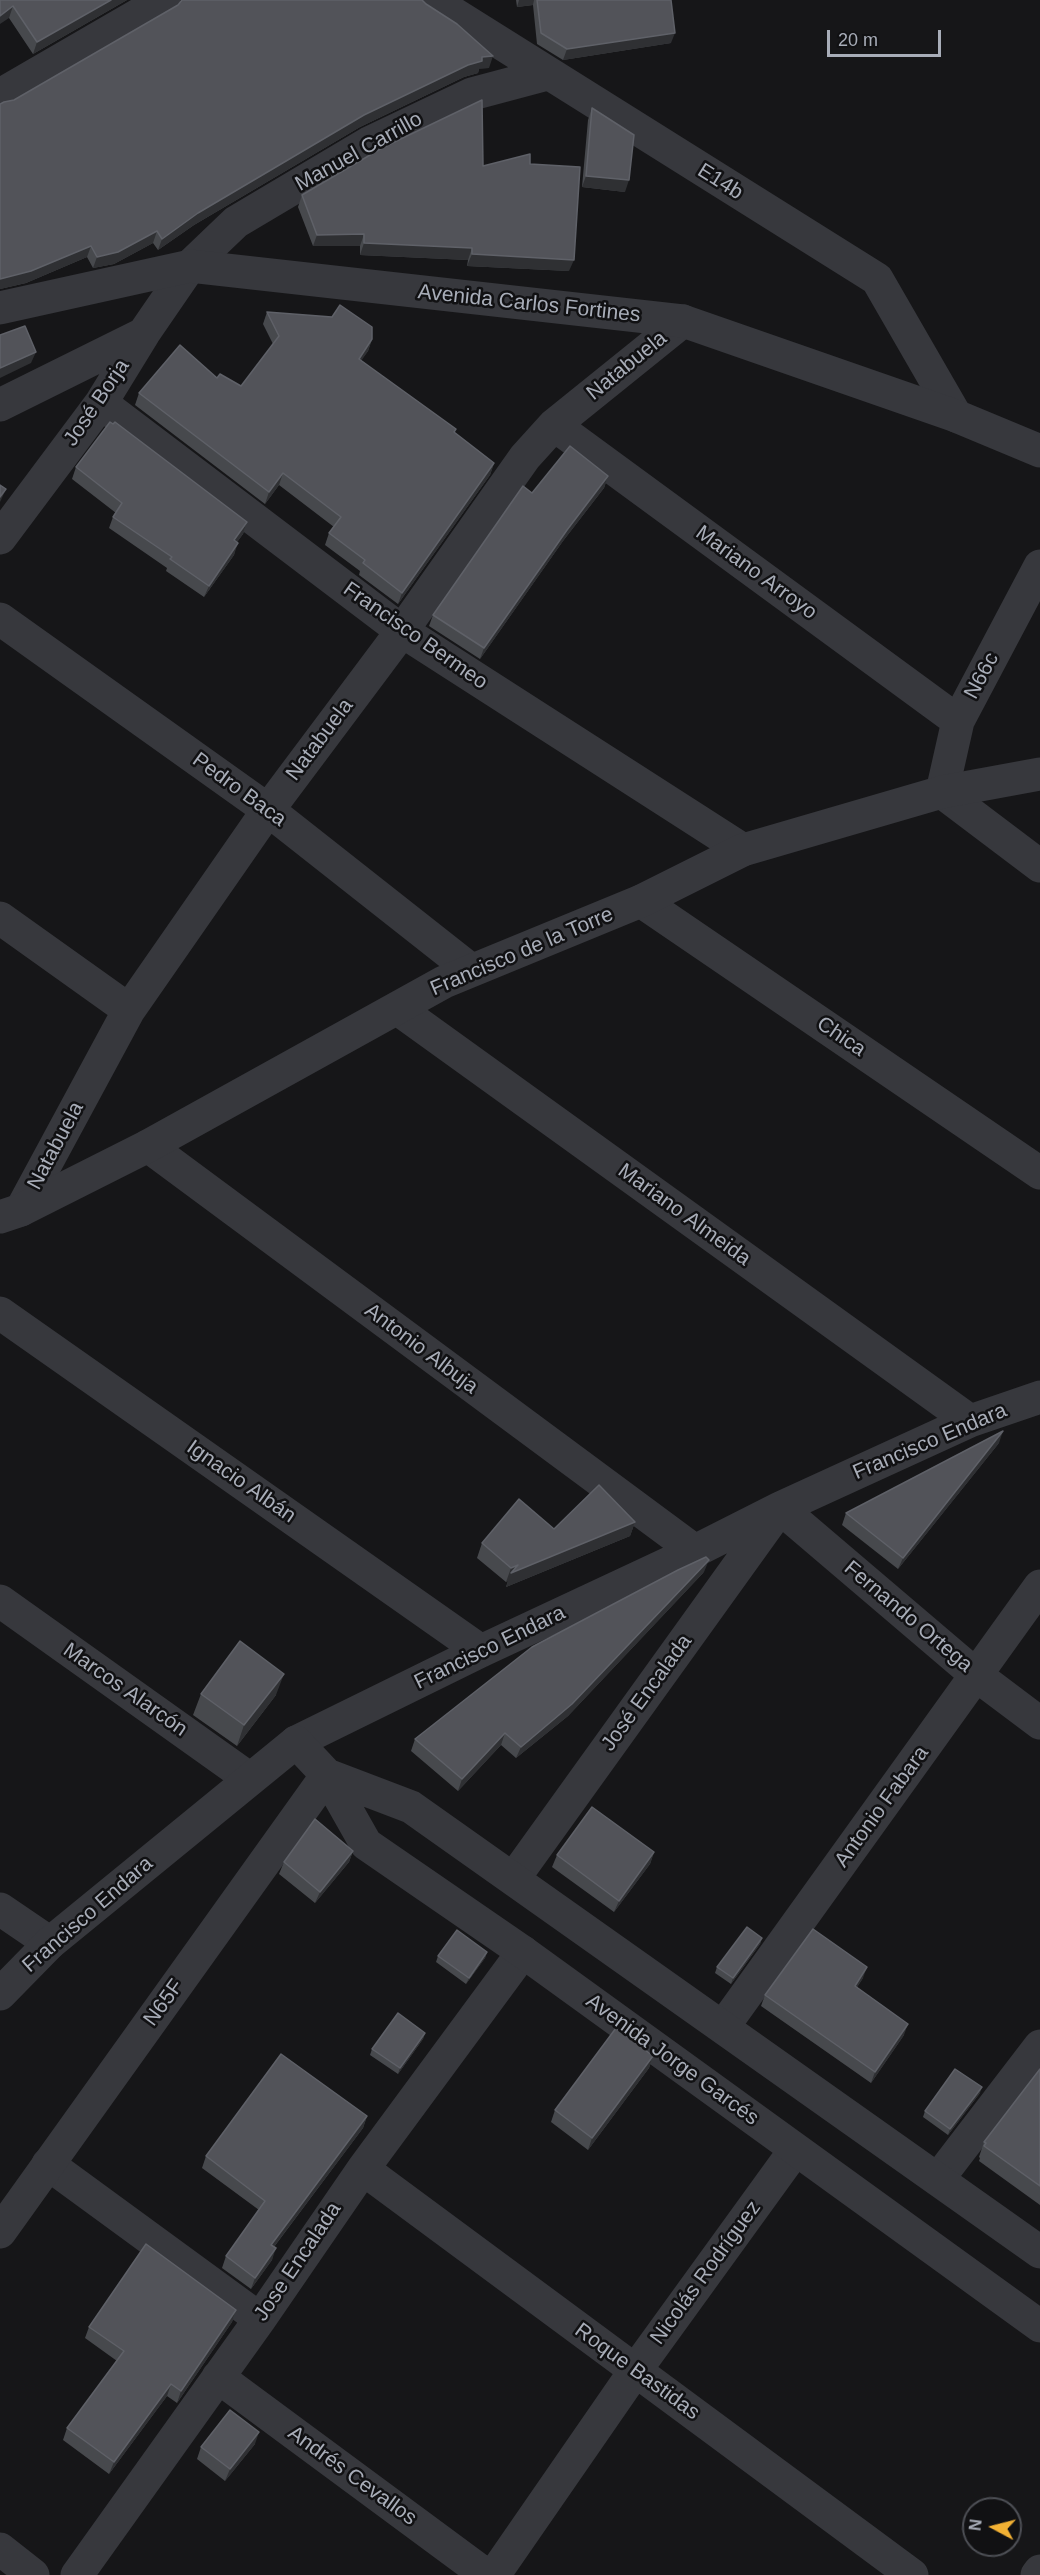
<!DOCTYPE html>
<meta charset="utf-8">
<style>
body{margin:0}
#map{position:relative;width:1040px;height:2575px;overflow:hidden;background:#161618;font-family:Helvetica,sans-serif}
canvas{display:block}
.north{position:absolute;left:962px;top:2497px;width:60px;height:60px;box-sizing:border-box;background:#111113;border:2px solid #4d4f55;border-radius:50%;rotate:277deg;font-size:16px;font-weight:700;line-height:24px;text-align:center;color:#a8adb8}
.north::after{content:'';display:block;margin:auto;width:21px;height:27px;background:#f2b134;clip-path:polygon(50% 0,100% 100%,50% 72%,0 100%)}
.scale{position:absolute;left:827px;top:30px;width:114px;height:27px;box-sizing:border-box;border:3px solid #a8adb8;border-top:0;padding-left:8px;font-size:18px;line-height:21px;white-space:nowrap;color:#a8adb8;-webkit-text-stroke:4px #111113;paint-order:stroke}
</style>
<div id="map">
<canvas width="1040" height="2575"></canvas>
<div class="north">N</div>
<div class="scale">20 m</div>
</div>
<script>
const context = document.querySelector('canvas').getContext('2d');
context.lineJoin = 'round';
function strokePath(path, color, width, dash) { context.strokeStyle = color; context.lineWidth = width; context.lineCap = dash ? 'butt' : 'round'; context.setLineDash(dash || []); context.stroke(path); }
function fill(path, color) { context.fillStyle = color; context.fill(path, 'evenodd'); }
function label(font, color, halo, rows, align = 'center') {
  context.font = font + ' Helvetica,sans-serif'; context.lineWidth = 5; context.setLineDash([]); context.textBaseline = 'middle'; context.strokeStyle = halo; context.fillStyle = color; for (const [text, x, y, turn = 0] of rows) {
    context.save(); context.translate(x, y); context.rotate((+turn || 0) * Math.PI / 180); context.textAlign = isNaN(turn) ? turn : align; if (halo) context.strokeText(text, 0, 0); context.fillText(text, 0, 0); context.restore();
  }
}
strokePath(new Path2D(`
 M432,0l445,279 79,137
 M0,95l164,-95
 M101,403l301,228 341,219
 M0,405l143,-71
 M554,425l404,296
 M0,538l101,-135 43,-70 46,-67 46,-44 133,-79 103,-49 75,-20
 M1040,566l-82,155 -16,71 98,74
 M0,619l268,191 203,160
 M641,901l399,272
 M0,918l129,92
 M398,1009l572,412
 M148,1146l547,405
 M21,1210l108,-200 139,-200 134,-179 123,-174 29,-32 129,-104
 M0,1313l481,338
 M0,1601l250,178
 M296,1742l185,-91 214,-100 85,-43 190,-87 70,-24
 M514,1878l266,-370 196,167 64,48
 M0,1909l50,34
 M723,2027l317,-441
 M48,2164l212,155
 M363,2169l549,406
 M938,2179l102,-133
 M218,2377l268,198
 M0,2549l33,26
 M77,2575l183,-256 103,-150 160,-217
 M494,2575l141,-204 160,-221
 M1037,2575l3,-4`), '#37383d', 33);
strokePath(new Path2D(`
 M0,308l190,-42 493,55 273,95 84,35
 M0,1217l21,-7 127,-64 296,-164 197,-81 102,-51 199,-58 98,-18
 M327,1775l84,32 629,445
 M0,1994l50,-51 246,-201 31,33 39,69 157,108 517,374
 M0,2232l327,-457`), '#37383d', 33);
fill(new Path2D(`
 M0,0h127l-94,54 -24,-36z
 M516,0h155v43l-108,17 -26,-16 -4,-39 -16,2z
 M489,68l-10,1 -1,4 -14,4 -104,50 -166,98 -36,25 -5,-7 -39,21 -21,4 -6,-11 -61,26 -26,6v-185z
 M592,108l33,84 -43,-5 6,-67z
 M530,164l39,107 -102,-5 1,-6 -108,-5v-9h-47l-15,-39 4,-12 181,-29z
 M267,312l105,27 -4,12 -7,9 133,103 -4,12 -92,129 -39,-29 1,-4 -35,-26 4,-12 5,-6 -55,-42 -14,19 -130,-99 4,-12 78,-15 24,8 32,-42 -10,-20z
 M76,467l171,55 -4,12 -6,8 -3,13 -30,42 -38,-26 1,-3 -58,-40 4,-11 3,-4 -44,-34z
 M608,476l-4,12 -41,53 -83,118 -51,-33 4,-11 99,-122z
 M999,1443l-101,126 -56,-44 4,-12z
 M635,1522l-5,14 -124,51 2,-6 -2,1 -29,-24 5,-15 72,-14z
 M704,1572l-136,144 -52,42 -15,-13 -43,46 -47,-40 4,-12z
 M201,1694l75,1 -39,51 -44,-31z
 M353,1851l-4,11 -34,41 -36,-29 5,-12z
 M654,1852l-4,12 -36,48 -62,-45 5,-12z
 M762,1938l-2,6 -29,40 -16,-11 2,-6z
 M487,1952l-2,6 -19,26 -30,-22 2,-6z
 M863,1978l-6,9 47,48 -33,48 -110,-77 4,-11z
 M425,2033l-2,6 -25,35 -28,-19 2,-6z
 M653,2056l-4,12 -61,82 -37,-28 4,-12z
 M1040,2069v136l-61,-44 1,-3 -1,-1 5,-15z
 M980,2093l-32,42 -25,-18 2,-6z
 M367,2116l-4,12 -89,119 -2,13 -21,29 -29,-21 4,-12 33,-46 -57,-42 4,-12z
 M236,2310l-4,12 -55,81 -10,-7 -58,78 -46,-34 4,-12 50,-67 -32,-23 4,-11z
 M255,2444l-30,37 -28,-22 4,-12z`), '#47494d');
fill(new Path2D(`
 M111,0h16l-94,54 4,-12z
 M519,0h15l-1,5 -16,2z
 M13,6l-4,12 -9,6v-8z
 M675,33l-4,10 -108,17 4,-11z
 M493,56l-4,12 -10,1 -1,4 -14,4 -104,50 -166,98 -36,25 4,-11 36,-26 166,-98 118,-58z
 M586,176l43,4 -4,12 -43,-5z
 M157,231l-4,12 -39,21 -21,4 4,-11z
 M364,234l-4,12h-47l4,-11z
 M364,243l108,5 -4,12 -108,-5z
 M91,246l-4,11 -61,26 -26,6v-10z
 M472,254l102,6 -5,11 -102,-5z
 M372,339l-4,12 -13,19 4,-11z
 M36,352l-5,11 -31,15v-10z
 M494,463l-4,12 -92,129 4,-11z
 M283,473l-4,12 -14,19 4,-12z
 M608,476l-4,12 -41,53 -83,118 4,-11 83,-118z
 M6,489l-5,11 -1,2v-5z
 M247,522l-4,12 -13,18 4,-12z
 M238,543l-4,12 -30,42 5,-11z
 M1003,1431l-4,12 -101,126 5,-11z
 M635,1522l-5,14 -124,51 2,-6 -2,1 5,-14z
 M709,1560l-5,12 -136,144 -52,42 5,-11z
 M284,1674l-8,21 -39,51 7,-21z
 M505,1733l-4,12 -43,46 4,-12z
 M353,1851l-4,11 -34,41 5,-11z
 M654,1852l-4,12 -36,48 5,-11z
 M762,1938l-2,6 -29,40 2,-6z
 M487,1952l-2,6 -19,26 3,-6z
 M867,1967l-4,11 -12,19 4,-11z
 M908,2024l-4,11 -33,48 4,-11z
 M425,2033l-2,6 -25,35 2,-6z
 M653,2056l-4,12 -61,82 4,-12z
 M982,2087l-2,6 -32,42 2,-6z
 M367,2116l-4,12 -96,128 4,-11z
 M276,2248l-4,12 -21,29 4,-11z
 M236,2310l-4,12 -55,81 4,-12z
 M171,2384l-4,12 -58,78 5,-12z
 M259,2432l-4,12 -30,37 5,-12z`), '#2f3033');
const building = new Path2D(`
 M0,0h111l-74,42 -24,-36 -13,10z
 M182,0h240l4,4 31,20 36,32 -11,1v4l-14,4 -104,50 -166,98 -36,26 -5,-8 -39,21 -21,5 -6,-11 -60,25 -31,8v-175l4,-2 10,-2 164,-95z
 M537,0h134l4,33 -108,16 -26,-16z
 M482,100l1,66 47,-12v10l50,3 -6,93 -102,-6v-6l-108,-5v-9l-47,1 -15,-40 80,-47z
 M592,108l42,27 -5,45 -43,-4z
 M340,305l32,22v12l-13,20 97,70 -2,3 40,31 -92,130 -39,-30 2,-3 -36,-27 12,-16 -58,-44 -14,19 -130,-99 41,-48 37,33 3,-4 21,12 38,-50 -12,-24 65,5z
 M25,326l11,26 -36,16v-33z
 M110,422l3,2 2,-2 132,100 -13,18 4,3 -29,43 -39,-27 2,-2 -59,-40 9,-14 -46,-36z
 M570,446l38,30 -41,54 -83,118 -51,-33 90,-129 9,7z
 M0,485l6,4 -6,8z
 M1003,1431l-100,127 -57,-45z
 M599,1485l36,37 -124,51 7,-8 -7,3 -29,-25 37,-44 35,30z
 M706,1557l3,3 -137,144 -51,43 -16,-14 -43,46 -47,-40 117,-92 146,-77z
 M240,1641l44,33 -40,51 -43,-31z
 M592,1807l62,45 -35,49 -62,-46z
 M315,1819l38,32 -33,41 -36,-30z
 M747,1927l15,11 -29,40 -16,-11z
 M813,1929l54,38 -12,19 53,38 -33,48 -110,-77z
 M457,1930l30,22 -18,26 -31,-22z
 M398,2013l27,20 -25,35 -28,-19z
 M616,2028l37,28 -61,82 -37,-28z
 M281,2054l86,62 -96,129 5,3 -21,30 -29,-22 39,-55 -59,-45z
 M955,2069l27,18 -32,42 -25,-18z
 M1040,2069v117l-56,-40 2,-3 -2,-1z
 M146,2244l90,66 -55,81 -10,-7 -57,78 -47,-34 57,-77 -35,-24z
 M230,2410l29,22 -29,37 -29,-22z`);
fill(building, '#525359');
strokePath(building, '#5f6168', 1.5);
label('21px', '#a8adb8', '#111113', [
 ["Manuel Carrillo",359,152,-29],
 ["E14b",720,182,32],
 ["Avenida Carlos Fortines",529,304,6],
 ["Natabuela",627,366,-39],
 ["José Borja",97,403,-56],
 ["Mariano Arroyo",756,573,36],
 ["Francisco Bermeo",415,636,35],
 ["N66c",982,676,-62],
 ["Natabuela",320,740,-53],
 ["Pedro Baca",239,790,36],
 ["Francisco de la Torre",522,952,-23],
 ["Chica",841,1037,34],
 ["Natabuela",56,1146,-62],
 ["Mariano Almeida",684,1215,36],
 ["Antonio Albuja",421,1349,37],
 ["Francisco Endara",930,1442,-23],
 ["Ignacio Albán",241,1482,35],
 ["Fernando Ortega",908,1617,40],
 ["Francisco Endara",490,1648,-26],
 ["Marcos Alarcón",125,1690,35],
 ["José Encalada",647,1693,-54],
 ["Antonio Fabara",882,1807,-54],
 ["Francisco Endara",88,1915,-41],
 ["N65F",164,2003,-54],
 ["Avenida Jorge Garcés",672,2060,36],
 ["Jose Encalada",298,2262,-56],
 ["Nicolás Rodríguez",706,2273,-54],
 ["Roque Bastidas",637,2372,36],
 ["Andrés Cevallos",352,2476,36]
]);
</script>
